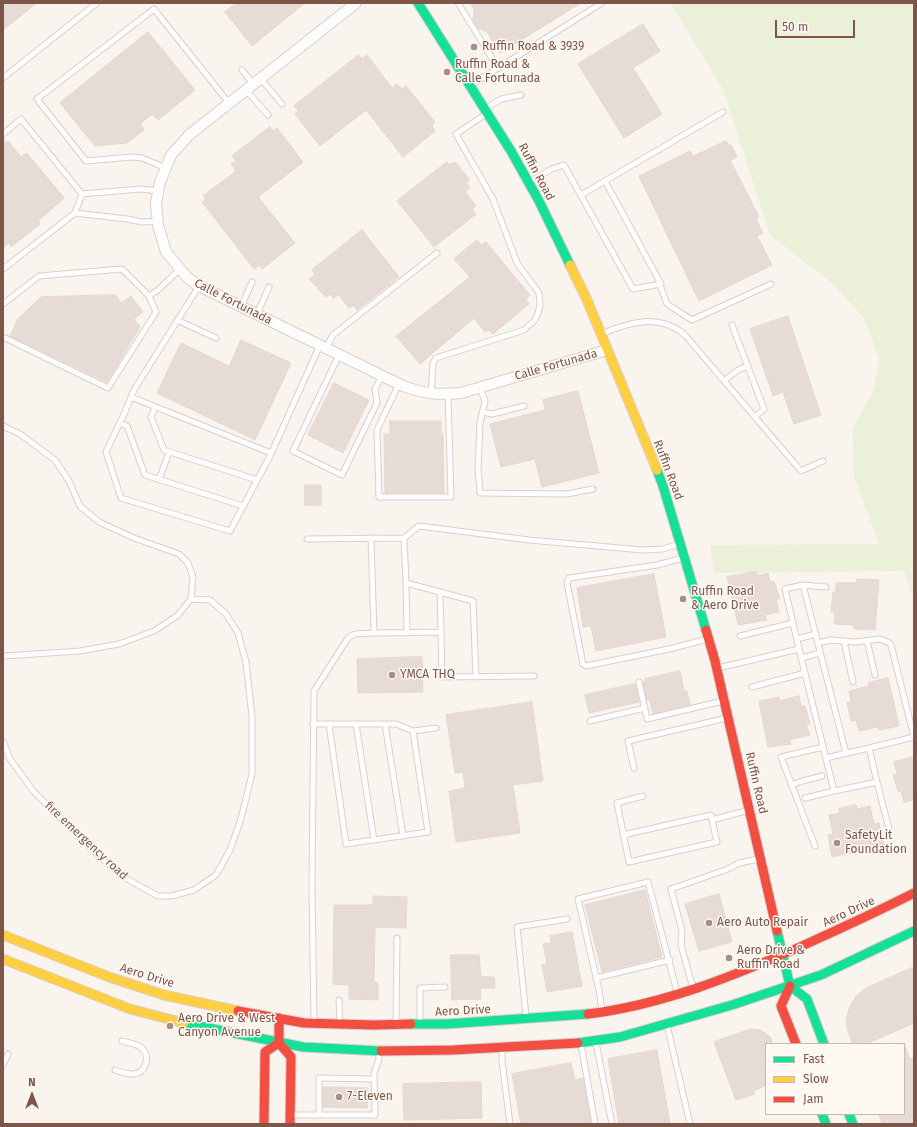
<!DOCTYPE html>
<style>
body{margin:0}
#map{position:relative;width:917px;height:1127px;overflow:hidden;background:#faf4ef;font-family:"Fira Sans",sans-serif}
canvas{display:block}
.frame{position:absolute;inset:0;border:4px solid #7e5549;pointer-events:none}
.legend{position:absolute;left:765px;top:1043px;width:140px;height:72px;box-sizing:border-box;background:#fff8f3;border:1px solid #cbb7af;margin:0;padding:5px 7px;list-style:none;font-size:12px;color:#7e5549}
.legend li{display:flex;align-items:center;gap:8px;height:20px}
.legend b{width:20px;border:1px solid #cbb7af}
.north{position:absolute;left:12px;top:1075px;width:40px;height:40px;-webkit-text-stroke:3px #fff8f3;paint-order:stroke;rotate:0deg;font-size:11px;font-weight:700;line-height:16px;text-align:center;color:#7e5549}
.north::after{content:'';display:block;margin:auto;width:14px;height:18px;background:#7e5549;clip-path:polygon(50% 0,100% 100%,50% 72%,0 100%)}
.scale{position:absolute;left:775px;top:20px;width:80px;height:18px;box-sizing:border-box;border:2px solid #7e5549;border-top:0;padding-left:5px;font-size:12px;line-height:14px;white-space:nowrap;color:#7e5549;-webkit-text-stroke:3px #fff8f3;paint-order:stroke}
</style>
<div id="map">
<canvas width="917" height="1127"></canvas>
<div class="frame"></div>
<ul class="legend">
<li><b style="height:5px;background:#16e098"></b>Fast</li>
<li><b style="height:5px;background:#ffcf43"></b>Slow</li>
<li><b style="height:5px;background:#f24e42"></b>Jam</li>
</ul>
<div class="north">N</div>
<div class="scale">50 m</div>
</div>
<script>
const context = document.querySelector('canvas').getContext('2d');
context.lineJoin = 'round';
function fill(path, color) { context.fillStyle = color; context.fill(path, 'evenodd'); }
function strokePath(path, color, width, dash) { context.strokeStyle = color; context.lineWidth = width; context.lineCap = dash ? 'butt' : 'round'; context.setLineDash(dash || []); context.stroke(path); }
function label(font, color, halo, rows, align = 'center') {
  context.font = font + ' "Fira Sans",sans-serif'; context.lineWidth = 3; context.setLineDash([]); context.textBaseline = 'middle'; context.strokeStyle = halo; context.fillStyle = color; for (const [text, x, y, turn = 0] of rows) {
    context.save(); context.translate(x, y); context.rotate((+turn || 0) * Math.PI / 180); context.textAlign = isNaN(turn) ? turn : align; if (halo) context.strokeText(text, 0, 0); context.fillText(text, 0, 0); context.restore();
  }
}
fill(new Path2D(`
 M670,3h244v597l-10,-29 -190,2 -4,-28 169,-1 -25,-67 -2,-47 22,-41 5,-32 -16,-40 -30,-33 -63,-49 -47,-146z`), '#eaf1d8');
const building = new Path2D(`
 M3,3h34l-34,27z
 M237,3h68l-53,43 -27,-34z
 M470,3h111l-81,50 -13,-21 -9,-4 -5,-8 1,-11z
 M643,24l17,27 -27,17 29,46 -38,24 -46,-74z
 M148,32l47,58 -37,30 -6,-6 -12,10 4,6 -17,13 -32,3 -35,-43z
 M359,55l3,4 5,-4 25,33 5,-4 5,5 4,-3 29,36 -3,3 3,6 -32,26 -37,-47 -46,36 -25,-32 3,-3 -4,-5z
 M270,127l3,4 4,-3 26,34 -45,35 37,46 -33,26 -3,-4 -5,4 -52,-67 4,-3 -3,-3 33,-25 -5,-7 5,-3 -4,-5z
 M726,141l3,5 2,-1 6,12 -7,3 29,57 -3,2 7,14 -6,3 15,29 -73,36 -60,-125 51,-25 3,5z
 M3,142h6l12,15 6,-4 37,45 -26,23 2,3 -29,23 -2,-4 -6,5z
 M447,162l3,3 5,-3 15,18 -4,3 4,5 -5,4 11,14 -4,3 4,5 -42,33 -37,-46z
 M362,230l37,47 -42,33 -3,-5 -5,3 -10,-13 -6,3 -3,-4 -4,3 -17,-18 6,-4 -3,-5z
 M477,240l4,5 5,-3 44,53 -4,4 3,5 -36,30 -4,-4 -4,2 -11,-14 -54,46 -24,-28 74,-59 -16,-18z
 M116,295l5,8 10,-7 12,16 -9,7 6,8 -33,55 -97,-46 8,-17 23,-22z
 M788,316l33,99 -27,9 -11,-32 -10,4 -23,-67z
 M241,340l50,23 -36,77 -98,-47 24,-50 48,23z
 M334,383l35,17 -26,53 -35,-18z
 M578,391l21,82 -57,14 -7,-28 -34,8 -11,-43 55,-14 -2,-10z
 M390,421h51v13h2l1,59h-59l-1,-59h6z
 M305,485h16v20h-16z
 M756,572l2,4 10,-3 2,9 4,-1 6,17 -4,2 3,12 -14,3 2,5 -29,5 -11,-48z
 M654,574l12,63 -70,14 -5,-25 -8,1 -6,-39z
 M857,579l22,1 -4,50 -21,-1v-4l-20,-1 1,-12h-4l2,-20h3v-9h21z
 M422,657l1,35 -65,1 -1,-34z
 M680,671l4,20h3l3,14 -37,9 -3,-14h-3l-4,-18h2v-3z
 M888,678l11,48 -20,4 -2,-3 -18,4 -3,-11 -5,1 -4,-18 4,-1 -2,-11 20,-5 -1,-3z
 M635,684l4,18 -50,11 -4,-18z
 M799,696l2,10h4l5,18h-4l4,11 -21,5 2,4 -23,3 -9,-46 20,-4v4z
 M532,702l11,79 -30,4 7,48 -64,9 -7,-51 16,-3 -2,-16 -8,1 -9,-58z
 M914,757v43l-10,2 -3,-11h-3l-5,-16 4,-1 -3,-12z
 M856,805l1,4 13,-3 4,18 5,-1 5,22 -52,12 -4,-22 5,-1 -4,-19 11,-2 -1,-4z
 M645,890l17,67 -60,15 -17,-67z
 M719,894l13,48 -33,9 -14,-47z
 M373,896l34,1 -1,31 -31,-1 -1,56h4v17l-29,-1v-14l-16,-1 1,-79h39z
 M572,932l10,54 -35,6 -5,-27 5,-1 -4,-20 8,-1 -1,-7z
 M451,955h28l2,22h13l1,11h-15l1,11 -29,1z
 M914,967v56l-48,21h-13l-5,-12 -2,-11 3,-12 7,-13 10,-8z
 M751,1029l9,1 5,3 5,4 3,7h-7v41l-12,6 1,3 -19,6 -22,-58z
 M904,1044l6,15 4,-1v66h-32l-3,-10h25z
 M657,1050l13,74h-51l-11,-65z
 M571,1063l4,17 8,-2 8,46h-70l-9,-50z
 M481,1082l1,36 -78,2 -1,-36z
 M323,1087l45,1 -1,20 -44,-1z`);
fill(building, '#e7dbd5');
strokePath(building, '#e4d6d0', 1);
const lane = new Path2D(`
 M458,3l40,65
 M242,70l11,14
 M3,78l94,-75
 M260,78l22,26
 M471,85l131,-82
 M246,90l22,25
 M486,108l15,-9 20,-4
 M3,134l18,-15 61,75
 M166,168l-24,-10 -10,-1 -46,4 -49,-62 117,-90 75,94
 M529,182l23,-13 12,-4 69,124 28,-5 -56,-103
 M82,194l58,-5 18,2
 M581,195l142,-83
 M75,213l52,6 15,3 16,-1
 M3,269l72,-56 7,-19
 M660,285l7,19 25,16 79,-36
 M199,286l-65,104 -9,22 -19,40 15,46 109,33 40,-75 50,-111
 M149,296l9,-6 22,-21
 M3,304l36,-28 83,-7 27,27 7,16 -48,76 -105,-51
 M241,307l11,-25
 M257,314l12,-27
 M177,320l39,18
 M732,325l32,84 -9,8
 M601,334c29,-12 58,-21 84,1l116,136 22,-10
 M326,348l7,-13 104,-82
 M339,355l-46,96 49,24 35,-72 -2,-14 7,-13
 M724,381l14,-11 10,-4
 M399,384l-22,46 2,67h72l-3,-103
 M480,388l5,13 -5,22 -2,46 2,24 87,1 26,-5
 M431,394l2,-31 3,-5 88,-28 11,-10 3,-7 2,-8 -1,-12 -22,-30 -24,-64 -37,-65 30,-20
 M131,397l140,56
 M155,407l-4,10 13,33 93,30
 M483,412l9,2 32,-8
 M120,423l7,3 18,49 98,31
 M3,426l17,8 35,26 14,21 11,25 19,16 35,16 45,16 9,9 5,14 -2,22 -14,17 -23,15 -35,13 -39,7 -77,5
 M159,480l10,-28
 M404,538l2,45
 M307,539l97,-1 15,-12 110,14 114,10 20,-1 16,-5
 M683,558l-26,7 -88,13 -2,5 16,81 3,2 83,-17 39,-10
 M803,585l43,168
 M440,592l33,9 3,76
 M441,632l1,45 92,-1
 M374,633l67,-1 -1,-40 -34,-9 1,50
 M740,636l53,-13
 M797,639l19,-5
 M844,641l9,41
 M867,641l8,34
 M818,643l13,-3 24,2 25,-3 8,3 3,3 23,92 -45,11
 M799,649l-14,-60 18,-4 23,2
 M801,658l19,-5
 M718,668l81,-19 35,142 43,-9 12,47
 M639,682l8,37 76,-18
 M752,687l53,-14
 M590,721l55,-13
 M313,724h83l17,7 23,-3
 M329,724l17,120 82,-12 -15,-101
 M356,724l18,116
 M385,724l18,112
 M3,741l7,18 24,33 64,63 27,23 33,18h14l22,-6 22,-15 14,-25 11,-31 11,-45v-58l-6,-54 -8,-29 -12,-19 -16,-14 -19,-1
 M826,758l43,-10 8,34
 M634,768l-6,-27 99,-23
 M792,785l7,-3 23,-6
 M643,796l-26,7 12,59 88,-20 -5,-22 37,-10
 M805,798l29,-7
 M623,835l88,-20 1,5
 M815,846l-34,-89 42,-10
 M596,978l74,-18
 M693,988l-12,-43 1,-14 -11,-42 57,-20 11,-6 20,-4
 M339,1000l1,23
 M602,1011l-3,-21 -21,-91 70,-17 29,110
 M526,1016l-9,-89 50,-8
 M314,1022l-2,-136 2,-195 34,-53 7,-4 19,-1 -3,-95
 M396,1022l1,-84
 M420,1022v-34l25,-1
 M667,1025l23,99
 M596,1043l16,81
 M581,1044l14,80
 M502,1049v12l8,63
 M3,1065l5,-11
 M115,1070c6,2 13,5 19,4 12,-1 16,-17 9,-25 -5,-5 -14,-6 -21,-8
 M291,1115h84l-1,-42 5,-14v-6
 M319,1115v-37l55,1`);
const street = new Path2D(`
 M356,3l-167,132 -18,20 -11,27 -4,21 2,22 8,27 21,25 10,8 206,101c21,8 36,9 58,7l146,-43`);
const fast = new Path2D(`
 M418,3l93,148 28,50 31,64
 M657,470l6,16 43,144
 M777,931l13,55
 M790,986l17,13 17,45
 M184,1023l119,24 78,4
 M411,1024h36l141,-10
 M578,1043l42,-6 112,-32 89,-30 93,-44
 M822,1114l4,10
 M849,1114l4,10`);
const slow = new Path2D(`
 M570,265l17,35 70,170
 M3,935l106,42 55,18 74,16
 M3,959l127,50 54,14`);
const jam = new Path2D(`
 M706,630l9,31 62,270
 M790,986l-9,20 15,38
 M238,1011l66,12 70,2 37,-1
 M588,1014c74,-9 146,-38 214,-68 37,-17 75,-34 112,-53
 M279,1018v25l12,14 -1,67
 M381,1051l72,-1 125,-7
 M264,1124l1,-72 14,-9`);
strokePath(lane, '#d9cfcb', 7);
strokePath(street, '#d9cfcb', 12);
strokePath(fast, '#dbd0cc', 11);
strokePath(slow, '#dbd0cc', 11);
strokePath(jam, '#dbd0cc', 11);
strokePath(lane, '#fefdfd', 5);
strokePath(street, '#fefdfd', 10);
strokePath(fast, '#16e098', 9);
strokePath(slow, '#ffcf43', 9);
strokePath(jam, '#f24e42', 9);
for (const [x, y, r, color] of [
 [474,47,4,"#a98d83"],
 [447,72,4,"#a98d83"],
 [683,599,4,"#a98d83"],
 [392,675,4,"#a98d83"],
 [837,843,4,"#a98d83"],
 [709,923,4,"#a98d83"],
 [729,958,4,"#a98d83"],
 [170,1026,4,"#a98d83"],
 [339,1097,4,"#a98d83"]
]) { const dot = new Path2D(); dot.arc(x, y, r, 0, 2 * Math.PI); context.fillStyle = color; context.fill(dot); strokePath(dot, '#fff8f3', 1.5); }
label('12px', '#7e5549', '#fff8f3', [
 ["Ruffin Road & 3939",482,47],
 ["Ruffin Road &",455,65],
 ["Calle Fortunada",455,79],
 ["Ruffin Road",691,592],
 ["& Aero Drive",691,606],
 ["YMCA THQ",400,675],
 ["SafetyLit",845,836],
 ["Foundation",845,850],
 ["Aero Auto Repair",717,923],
 ["Aero Drive &",737,951],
 ["Ruffin Road",737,965],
 ["Aero Drive & West",178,1019],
 ["Canyon Avenue",178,1033],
 ["7-Eleven",347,1097]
], 'left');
label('12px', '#7e5549', '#fff8f3', [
 ["Ruffin Road",536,172,62],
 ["Calle Fortunada",233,302,27],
 ["Calle Fortunada",556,365,-16],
 ["Ruffin Road",668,470,69],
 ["Ruffin Road",756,783,77],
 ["fire emergency road",86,841,43],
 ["Aero Drive",849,912,-25],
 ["Aero Drive",147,976,17],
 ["Aero Drive",463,1011,-3]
]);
</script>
